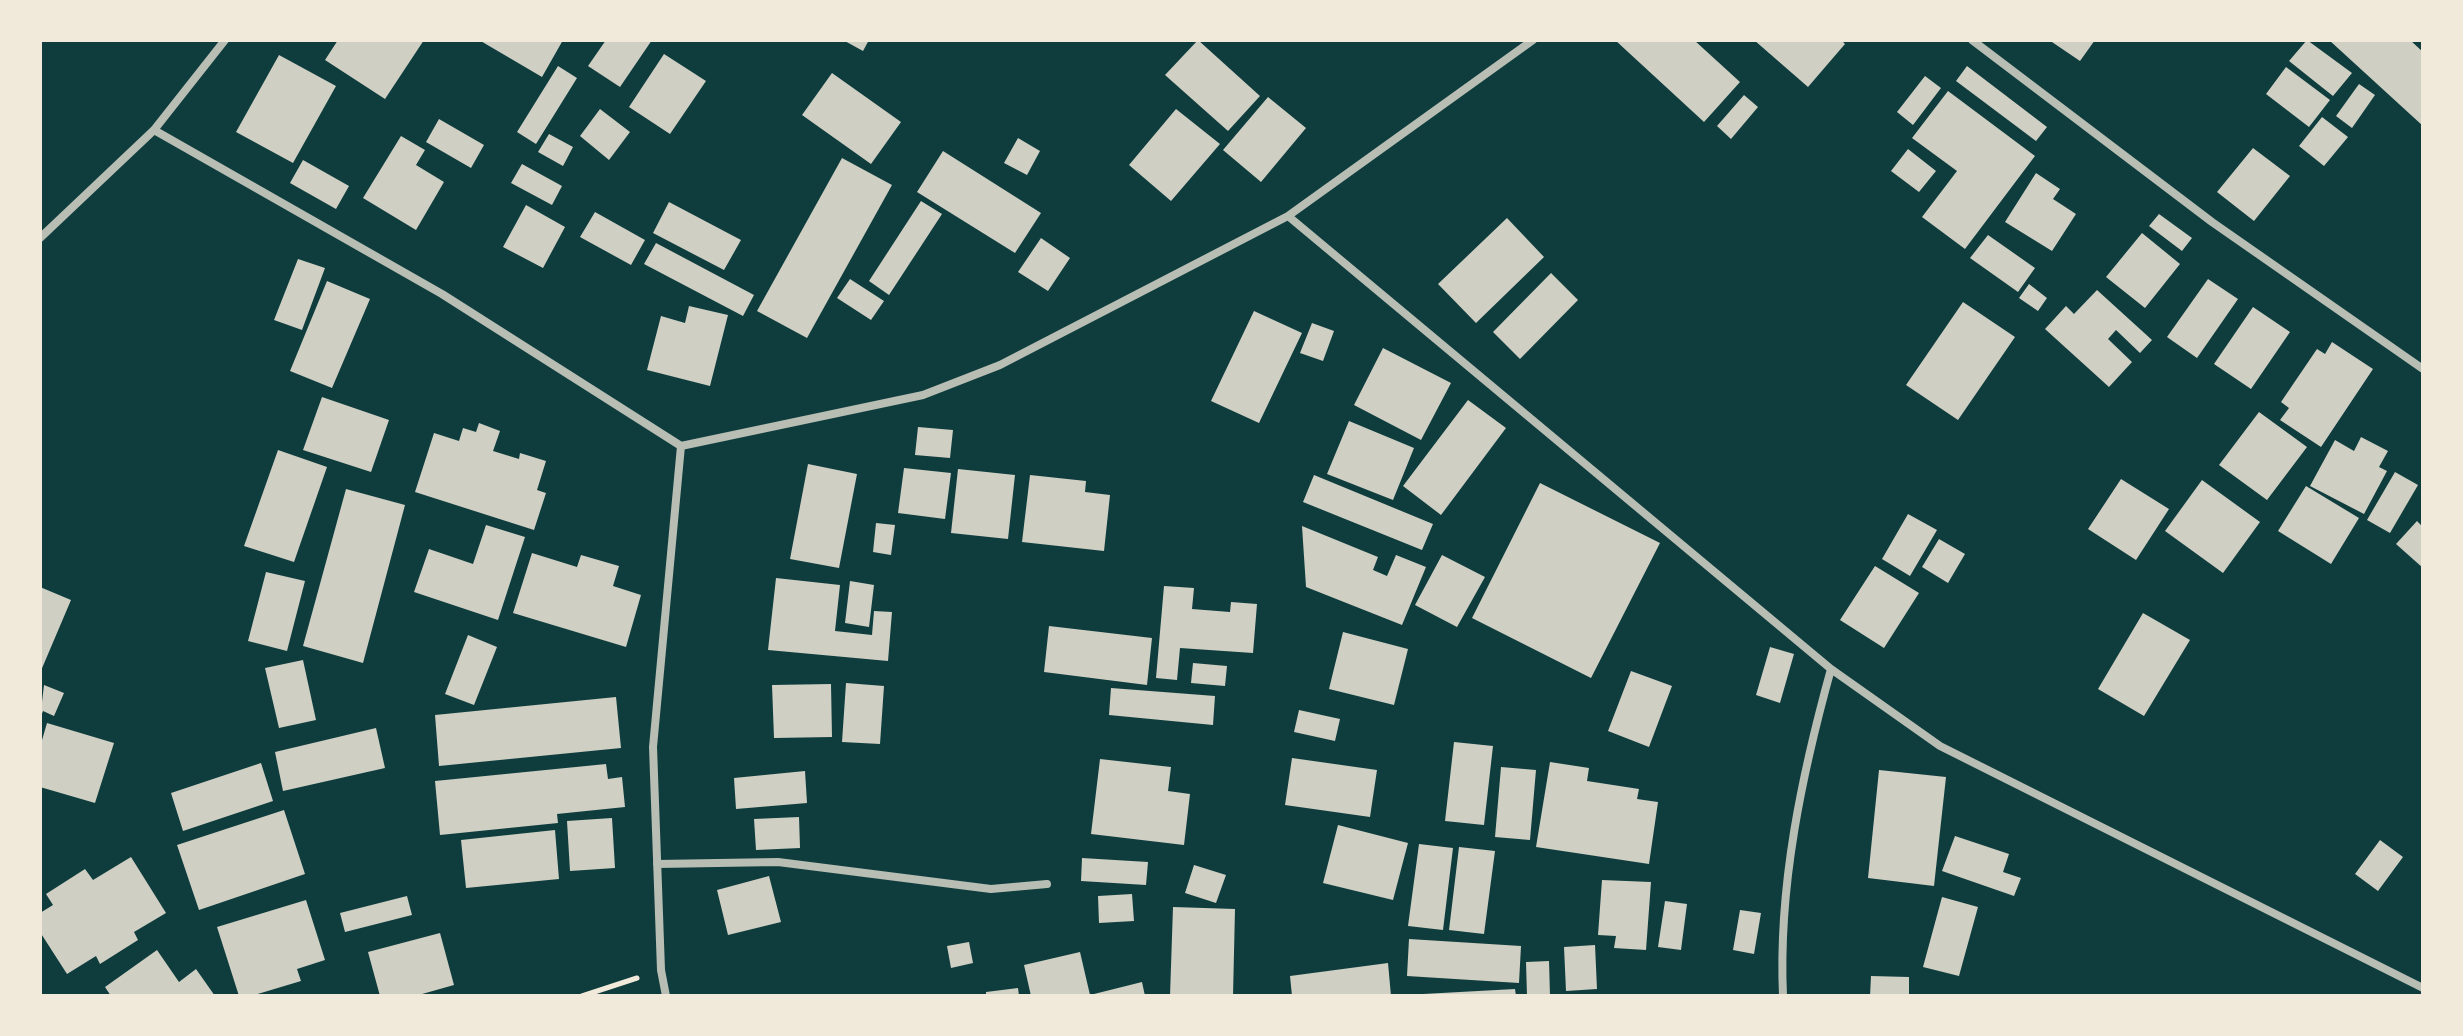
<!DOCTYPE html>
<style>
body{margin:0}
#map{position:relative;width:2463px;height:1036px;overflow:hidden;background:#0f3d3e;font-family:Cabin,sans-serif}
canvas{display:block}
.frame{position:absolute;inset:0;border:42px solid #f1e9da;pointer-events:none}
</style>
<div id="map">
<canvas width="2463" height="1036"></canvas>
<div class="frame"></div>
</div>
<script>
const context = document.querySelector('canvas').getContext('2d');
context.lineJoin = 'round';
function fill(path, color) { context.fillStyle = color; context.fill(path, 'evenodd'); }
function strokePath(path, color, width, dash) { context.strokeStyle = color; context.lineWidth = width; context.lineCap = dash ? 'butt' : 'round'; context.setLineDash(dash || []); context.stroke(path); }
fill(new Path2D(`
 M338,40h86l-39,59 -60,-39z
 M479,40h84l-21,37z
 M606,40h46l-32,47 -32,-21z
 M843,40h26l-6,11z
 M1198,40l62,56 -32,35 -63,-56z
 M1615,40h79l46,42 -36,40z
 M1754,40h87l4,4 -37,43z
 M2049,40h46l-15,21z
 M2307,40l45,33 -19,23 -44,-35z
 M2329,40h81l13,12v74z
 M664,54l42,27 -36,53 -41,-27z
 M279,55l57,31 -43,77 -57,-31z
 M558,66l19,12 -41,66 -19,-12z
 M1967,66l80,61 -11,14 -80,-60z
 M2286,67l44,33 -21,27 -43,-33z
 M832,73l69,49 -30,42 -69,-49z
 M1925,76l16,12 -28,37 -16,-13z
 M2359,84l16,11 -23,33 -16,-12z
 M1948,91l87,65 -70,93 -43,-32 35,-46 -45,-33z
 M1744,95l14,12 -27,32 -14,-13z
 M1268,97l38,31 -45,54 -38,-32z
 M600,109l30,23 -21,28 -29,-24z
 M1176,109l44,35 -49,57 -42,-36z
 M2322,117l26,20 -24,29 -25,-20z
 M439,119l45,26 -13,23 -45,-26z
 M549,134l24,13 -10,19 -25,-14z
 M401,136l24,14 -9,15 28,17 -28,48 -53,-32z
 M1018,138l22,13 -13,24 -23,-12z
 M2253,148l37,28 -36,45 -37,-29z
 M1908,149l28,22 -17,21 -28,-21z
 M943,151l98,62 -26,40 -98,-61z
 M842,158l50,27 -85,153 -50,-27z
 M303,160l46,26 -13,23 -46,-26z
 M522,164l40,22 -10,19 -41,-22z
 M2036,173l24,16 -7,10 23,15 -24,37 -47,-29z
 M921,201l21,13 -53,81 -20,-14z
 M669,202l72,38 -17,30 -71,-37z
 M526,205l39,22 -22,41 -40,-21z
 M595,212l50,28 -14,25 -51,-28z
 M2159,214l33,24 -10,13 -33,-25z
 M1507,218l37,39 -68,66 -38,-39z
 M2142,233l38,31 -35,44 -39,-31z
 M1988,235l47,33 -17,24 -48,-34z
 M1041,238l29,20 -22,33 -30,-19z
 M656,243l98,52 -11,21 -99,-52z
 M298,259l27,9 -23,62 -28,-10z
 M1551,273l27,27 -58,59 -27,-27z
 M850,279l34,22 -13,19 -34,-22z
 M2208,279l30,20 -41,59 -30,-21z
 M327,281l43,18 -38,89 -42,-17z
 M2029,284l18,14 -9,13 -19,-13z
 M2097,290l55,50 -12,13 -24,-23 -8,9 24,23 -23,25 -64,-58 21,-23 8,8z
 M1963,302l52,35 -57,83 -52,-35z
 M689,306l39,9 -18,71 -63,-16 14,-54 24,7z
 M2253,307l37,25 -39,57 -37,-25z
 M1254,311l48,22 -43,90 -48,-22z
 M1312,323l22,8 -11,30 -23,-8z
 M2332,342l41,27 -52,78 -41,-27 9,-12 -8,-6 36,-53 8,5z
 M1383,348l68,35 -30,57 -67,-35z
 M322,397l67,23 -18,52 -68,-22z
 M1468,400l38,28 -65,87 -38,-29z
 M2259,412l48,35 -40,53 -48,-35z
 M1349,421l65,27 -21,52 -66,-26z
 M479,423l21,8 -7,20 26,8 1,-6 26,8 -9,29 9,3 -12,37 -119,-38 19,-59 25,8 4,-13 13,4z
 M918,427l35,3 -3,28 -35,-3z
 M2361,437l27,14 -9,16 8,4 -23,43 -54,-28 25,-46 19,11z
 M278,450l49,17 -33,95 -50,-16z
 M808,464l49,10 -18,94 -49,-9z
 M904,468l47,5 -6,46 -47,-6z
 M958,469l57,6 -7,64 -57,-6z
 M2395,472l23,13 -28,48 -23,-13z
 M1030,475l56,6 -1,11 25,3 -6,56 -82,-9z
 M1314,475l119,49 -11,26 -119,-48z
 M2121,479l48,30 -33,51 -48,-31z
 M2202,480l58,42 -37,51 -58,-42z
 M1540,483l120,60 -69,135 -119,-60z
 M2306,486l53,32 -28,46 -53,-33z
 M346,489l59,16 -42,158 -60,-17z
 M1908,514l29,16 -27,46 -28,-17z
 M2417,521l6,6v41l-27,-24z
 M876,523l19,2 -4,30 -18,-3z
 M486,525l39,12 -27,83 -84,-28 15,-43 44,15z
 M1302,526l76,31 -5,13 14,6 9,-21 30,12 -24,58 -96,-38z
 M1939,539l26,15 -17,29 -26,-16z
 M532,553l45,14 4,-12 38,11 -6,20 28,9 -15,52 -113,-34z
 M1442,555l43,22 -28,50 -42,-22z
 M1875,566l44,27 -35,55 -44,-28z
 M266,572l39,9 -18,70 -39,-10z
 M776,578l64,7 -5,46 37,4 2,-24 18,1 -4,49 -120,-11z
 M850,581l24,4 -5,42 -24,-4z
 M1164,586l30,2 -2,21 38,3 1,-10 26,2 -4,49 -73,-5 -3,32 -21,-2z
 M40,587l31,13 -31,73z
 M2143,613l47,27 -46,76 -46,-27z
 M1049,626l103,12 -5,47 -103,-13z
 M1343,632l65,17 -14,56 -65,-16z
 M468,635l29,12 -23,58 -29,-11z
 M1770,647l24,7 -14,49 -24,-8z
 M303,660l13,60 -37,8 -14,-60z
 M1193,663l34,3 -2,20 -34,-3z
 M1631,671l41,15 -23,61 -41,-16z
 M846,683l38,3 -4,58 -38,-2z
 M831,684l1,53 -58,1 -2,-53z
 M44,685l20,8 -10,23 -11,-5 -3,8z
 M1111,688l104,8 -2,29 -104,-10z
 M616,697l5,51 -182,18 -4,-51z
 M1299,710l41,9 -5,22 -41,-9z
 M47,723l67,20 -19,60 -55,-16v-40z
 M376,728l9,40 -102,23 -8,-39z
 M1454,742l39,4 -9,79 -39,-4z
 M1292,758l85,12 -7,47 -85,-12z
 M1100,759l71,8 -3,24 22,3 -6,51 -93,-11z
 M1550,762l39,6 -2,13 52,8 -2,10 21,3 -9,62 -113,-17z
 M261,763l12,38 -90,30 -12,-38z
 M606,764l2,15 14,-2 3,30 -68,7 1,9 -118,12 -5,-54z
 M1501,767l35,3 -6,70 -35,-3z
 M1879,770l67,7 -12,109 -66,-8z
 M805,771l2,32 -71,6 -2,-31z
 M284,810l21,64 -106,36 -22,-65z
 M799,817l1,31 -44,2 -2,-31z
 M612,818l3,50 -45,3 -3,-50z
 M1338,825l70,18 -15,57 -70,-17z
 M555,830l4,49 -93,9 -5,-48z
 M1955,836l54,18 -6,18 18,6 -7,18 -72,-25z
 M2380,840l23,17 -25,34 -23,-17z
 M1419,844l34,4 -10,82 -35,-4z
 M1459,847l36,4 -11,83 -35,-4z
 M131,857l35,56 -32,19 4,8 -38,24 -4,-8 -29,18 -27,-42v-19l13,-8 -7,-11 39,-25 8,11z
 M1082,858l66,4 -2,23 -65,-4z
 M1194,865l32,10 -10,28 -31,-10z
 M769,876l12,46 -53,13 -11,-45z
 M1602,880l49,2 -5,68 -32,-2 2,-12 -18,-1z
 M1132,894l2,27 -35,2 -1,-27z
 M407,896l5,19 -67,17 -5,-19z
 M1942,897l36,10 -19,69 -36,-9z
 M306,900l19,60 -28,9 4,12 -50,15h-12l-22,-69z
 M1665,901l22,3 -6,46 -23,-3z
 M1173,907l62,2 -2,87h-63z
 M1740,910l21,3 -7,41 -21,-4z
 M440,933l14,52 -39,11h-35l-12,-44z
 M1409,939l112,7 -2,37 -112,-7z
 M969,942l4,21 -22,5 -4,-22z
 M1595,945l2,44 -31,2 -2,-44z
 M157,950l22,32 17,-13 19,27h-104l-6,-9z
 M1080,952l10,43 52,-13 3,14h-114l-7,-31z
 M1549,961l1,35h-23l-1,-34z
 M1388,963l3,33h-99l-2,-20z
 M1871,976l38,1v19h-39z
 M1018,988l1,8h-33v-4z
 M1515,989l1,7h-93v-2z`), '#cfcfc3');
strokePath(new Path2D(`
 M582,996l55,-18`), '#f1e9da', 5);
strokePath(new Path2D(`
 M1972,40l240,182 211,147
 M154,130l288,164 239,152 -28,301 8,223 5,26
 M1288,216l543,453 109,77 483,242
 M40,238l114,-108 71,-90
 M681,446l242,-51 77,-30 288,-149 245,-176
 M657,864l121,-2 213,27 56,-5
 M1783,996c-5,-110 19,-222 48,-327`), '#b8beb3', 8);
</script>
